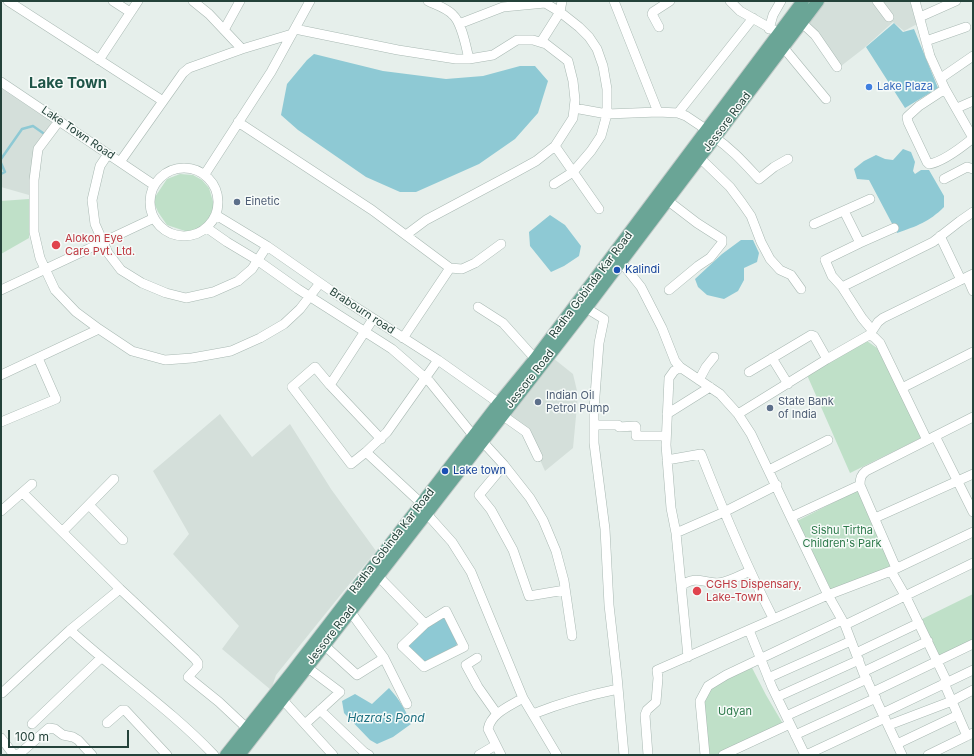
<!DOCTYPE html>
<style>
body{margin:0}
#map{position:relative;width:974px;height:756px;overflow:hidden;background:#e6efeb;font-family:Inter,sans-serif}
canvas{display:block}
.frame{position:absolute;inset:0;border:2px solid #24423a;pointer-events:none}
.scale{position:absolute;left:8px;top:730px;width:121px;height:18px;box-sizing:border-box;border:2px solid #24423a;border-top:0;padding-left:5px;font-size:12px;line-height:14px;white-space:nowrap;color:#24423a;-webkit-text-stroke:3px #f7fbf9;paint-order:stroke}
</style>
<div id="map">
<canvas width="974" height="756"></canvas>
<div class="frame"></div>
<div class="scale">100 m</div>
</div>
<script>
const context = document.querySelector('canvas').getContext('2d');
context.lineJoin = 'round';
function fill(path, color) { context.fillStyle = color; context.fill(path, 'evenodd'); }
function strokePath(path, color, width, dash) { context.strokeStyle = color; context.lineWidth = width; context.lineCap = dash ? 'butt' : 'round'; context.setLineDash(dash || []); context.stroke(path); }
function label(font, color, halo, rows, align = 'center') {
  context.font = font + ' Inter,sans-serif'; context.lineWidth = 3; context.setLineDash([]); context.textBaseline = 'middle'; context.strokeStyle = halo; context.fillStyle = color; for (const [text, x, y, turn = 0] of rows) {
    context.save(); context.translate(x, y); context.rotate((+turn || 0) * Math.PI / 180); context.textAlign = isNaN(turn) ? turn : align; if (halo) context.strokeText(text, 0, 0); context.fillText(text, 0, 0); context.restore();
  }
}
fill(new Path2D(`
 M821,1h91l7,22 -15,8 -11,-9 -30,27 -22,17 -24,-32 -12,-13z
 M1,88l51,34 -18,27 -5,46 -28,-8z
 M553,358l20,16 5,21 -5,53 -28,23 -18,-40 -21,-14z
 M220,414l32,43 38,-33 41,65 45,62 -100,124 -5,15 -49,-41 17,-23 -66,-72 16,-20 -36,-63z`), '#d4dfda');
fill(new Path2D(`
 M180,174l13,1 9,5 7,8 5,17 -5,15 -8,9 -13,3 -21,-7 -9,-13 -5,-12 14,-21z
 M29,199v39l-28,16v-53z
 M867,341l10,7 46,89 -73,36 -43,-98z
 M858,490l33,76 -59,26 -35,-71z
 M973,594v49l-37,18 -20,-39z
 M748,660l18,35 20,34 -59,26h-24l-4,-31 9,-42z`), '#bfe0c8');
fill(new Path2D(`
 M894,23l9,9 11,-3 24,59 -33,20 -39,-61z
 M314,54l69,17 63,8 37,-3 37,-10h15l13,15 -10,32 -23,26 -36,25 -63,28h-16l-34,-15 -68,-47 -17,-15 6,-31 20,-24z
 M903,149l8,3 4,10 -2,9 2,3 6,-4h8l15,26v11c-15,15 -27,19 -47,26l-28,-53 -12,-1 -3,-10 10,-8 12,-6 9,4 8,1z
 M550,215l15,10 16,21 -2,10 -15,10 -13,6 -21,-26 -1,-14z
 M741,240h12l6,13 -2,9 -13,6v12l-6,11 -14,8 -17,-4 -9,-8 -3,-8 27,-25z
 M437,618h9l12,24 -3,6 -31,16 -18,-18z
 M389,688c10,11 17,22 22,36l-18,13 -16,7 -7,-4 -26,-27 -2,-12 13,-7 17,10z`), '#8ec9d4');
strokePath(new Path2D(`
 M1,159l21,-30 11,-3 10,7
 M1,163l4,9 -4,2`), '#8ec9d4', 2.5);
const minor = new Path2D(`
 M8,1l155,100
 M113,1l17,11
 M193,1l16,13 33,35
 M428,1c8,4 19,7 25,14 9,8 13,32 16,44
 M614,1l44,111
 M730,1l10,10 44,25
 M877,1l12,16
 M915,1l15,55 15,33 28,49
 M920,17l36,-16
 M801,22l14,13 22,32
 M459,24l44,-17 42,-4 15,9 19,15 10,10 8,12 6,17 4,23v25l-6,22 -10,15 -18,21 -19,12
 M659,27l-7,-13 1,-2 17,-11
 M295,29l103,21 58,9h13l24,-4 24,-15h16l13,4 22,17 5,20 2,19 -2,18 -18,28 -19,15 -20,11 -90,48 -20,15
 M769,29l4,-14 8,-14
 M224,30l16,-29
 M926,41l40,-14
 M541,42l19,-30 2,-11
 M783,47l43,52
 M99,60l39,-59
 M941,78l32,-22
 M1,82l153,103
 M945,89l-26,17 -12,11 1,5 19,40 2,2c13,-2 33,-17 44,-26
 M574,108l33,6 51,-2 20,1 8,3 21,14
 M957,108l16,-7
 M678,113l75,-95
 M59,121l-21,28 -4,31v52l6,26 15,32 21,22 23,17 33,22 33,9 27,-2 39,-7 29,-13 24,-14 16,-15 20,-26
 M238,122l134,88 78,58 12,1 13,-6 26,-19
 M714,137c18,12 31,27 45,42l15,-12 14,-8
 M555,146l44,63
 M108,154l-8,12 -8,34 3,24 13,29 13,17 21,13 24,10 20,5 27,-6 25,-11 14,-12 15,-23
 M700,158l30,29 12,16 9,13 10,26 9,17 10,11 11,5 10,14
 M120,162l63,-89 6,-5 53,-19 50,-15
 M150 202a34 34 0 1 1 68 0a34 34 0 1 1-68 0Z
 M205,174l66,-102 39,-71
 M944,179l23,-12 6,2
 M667,200l30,23 25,16v4l-12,15 -12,8 -29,24
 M844,211l16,32
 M216,215l51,31 79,55 92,59 65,46
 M814,224l56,-25
 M207,228l20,14 30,18 41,29 94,60 38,33 42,52 10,7 22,24 26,33 13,22 13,31 8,30 8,55
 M940,236l21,44
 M618,258l23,29 21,41 13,33 5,6 40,27 18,20 13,20 77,161 17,30 18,47 39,83
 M967,277l6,14
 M842,287l-10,-11 -7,-16 35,-17 34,-15
 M1,290l153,-72
 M478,307l25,16 35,39
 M586,308l18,11 -5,24 -5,66v34l11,86 4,76 8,71 7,79
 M373,319l-43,66 51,54
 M872,330l-10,-12 -20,-31 91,-45 27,-21 13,-9
 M870,334l8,-12 5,-4 90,-44
 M403,338l47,-70
 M772,358l16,26
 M680,367l-6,4 -5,7 -3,67 5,63 5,25 12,124
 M749,372l62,-37 3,1 13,23
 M1,375l98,-46
 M699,380l7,-13 8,-10
 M330,385l-15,-18 -23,20 59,77 15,-12 21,-20 51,-72
 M902,388l71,-36
 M667,414l43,-27
 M738,414l89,-55 42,-24 5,2 6,6 47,97
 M502,415l24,17 12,25
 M1,422l55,-23 -18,-41
 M594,425h24l1,2 16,-1 1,1v9h30
 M935,436l38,76
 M366,452l56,52
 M667,460l34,-6c22,56 45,111 72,164
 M504,465l-25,30 12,15 22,40 16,46 36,-6
 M769,470l59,-30
 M23,493l97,96 75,70 3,4v3l-10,11 31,25 33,31
 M89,505l34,35
 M1,511l31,-27
 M426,513l26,29 19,30 52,126 34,57
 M791,517l69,-32
 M875,518l98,-44
 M63,531l51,-52
 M676,533l48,-21 53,-27
 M896,568l-36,-83c0,-7 1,-10 6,-14l107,-54
 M891,571l15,26 41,85
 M378,576l47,48
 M681,586c15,-11 22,-3 36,-3 9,0 24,-8 33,-12
 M350,611l34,47 23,46
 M446,611l18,36 -40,20 -22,-21 23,-22z
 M845,625l128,-62
 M70,630c47,43 100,79 144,125
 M749,630l23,57 33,68
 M324,645l33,30 27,-17
 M856,653l63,-30
 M477,658l-11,7 12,22 19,27
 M305,669l7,2 28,21 -35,32
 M863,672l65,-31
 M768,678l83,-37
 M944,683l23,53
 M873,692l100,-48
 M2,693l68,-63 50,-41
 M777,697l82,-37
 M282,699l51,56
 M320,710l44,42 5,3
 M883,713l90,-43
 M533,714c28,-11 56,-19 85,-25
 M786,716l81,-37
 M107,723l15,-13h3l42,45
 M32,724l69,-66
 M889,725l63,-24 21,-11
 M795,735l81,-37
 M1,738l13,17
 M897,744l61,-29
 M18,755l31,-27 6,1 8,6 10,2 5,3 14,15
 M479,755l17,-10
 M501,755l-13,-26c3,-16 22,-23 35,-31
 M648,755l-3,-40 2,-5 9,-8 2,-24 -1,-8 171,-75 63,-24 82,-39
 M705,755l-5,-54 8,-15 18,-11 116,-55
 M723,755l67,-31
 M806,755l79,-37
 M928,755l45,-22`);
const major = new Path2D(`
 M226,755l66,-83 207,-269 36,-44 268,-358
 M239,755l347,-447 232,-307`);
strokePath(minor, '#a8b8b2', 10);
strokePath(major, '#c2cac8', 14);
strokePath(minor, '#fff', 9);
strokePath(major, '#6aa596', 12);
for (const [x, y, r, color] of [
 [869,87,4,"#3f7fe0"],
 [237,202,4,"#5c6f8a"],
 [56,245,5,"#e0444e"],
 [617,270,4,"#1a4fb4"],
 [538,402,4,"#5c6f8a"],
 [770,408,4,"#5c6f8a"],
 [445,471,4,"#1a4fb4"],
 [697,591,5,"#e0444e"]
]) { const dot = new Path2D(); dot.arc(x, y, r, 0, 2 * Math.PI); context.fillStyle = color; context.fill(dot); strokePath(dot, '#f7fbf9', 1.5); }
label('11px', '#366cbe', '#f7fbf9', [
 ["Lake Plaza",877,87]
], 'left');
label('11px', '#24423a', '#f7fbf9', [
 ["Jessore Road",727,122,-53],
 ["Lake Town Road",78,133,34],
 ["Radha Gobinda Kar Road",591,285,-53],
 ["Brabourn road",362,311,33],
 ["Jessore Road",530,379,-52],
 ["Radha Gobinda Kar Road",392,541,-52],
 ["Jessore Road",331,635,-52]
]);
label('11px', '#4e5e75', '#f7fbf9', [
 ["Einetic",245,202],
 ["Indian Oil",546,396],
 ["Petrol Pump",546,409],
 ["State Bank",778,402],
 ["of India",778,415]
], 'left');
label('11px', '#be3a42', '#f7fbf9', [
 ["Alokon Eye",65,239],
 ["Care Pvt. Ltd.",65,252],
 ["CGHS Dispensary,",706,585],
 ["Lake-Town",706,598]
], 'left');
label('11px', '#164399', '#f7fbf9', [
 ["Kalindi",625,270],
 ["Lake town",453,471]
], 'left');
label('11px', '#2d7a4b', '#f7fbf9', [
 ["Sishu Tirtha",842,531],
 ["Children's Park",842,544],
 ["Udyan",735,712]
]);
label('italic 12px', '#1c6f80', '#f7fbf9', [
 ["Hazra's Pond",386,718]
]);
label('bold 15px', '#1f5548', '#f7fbf9', [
 ["Lake Town",68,83]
]);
</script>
